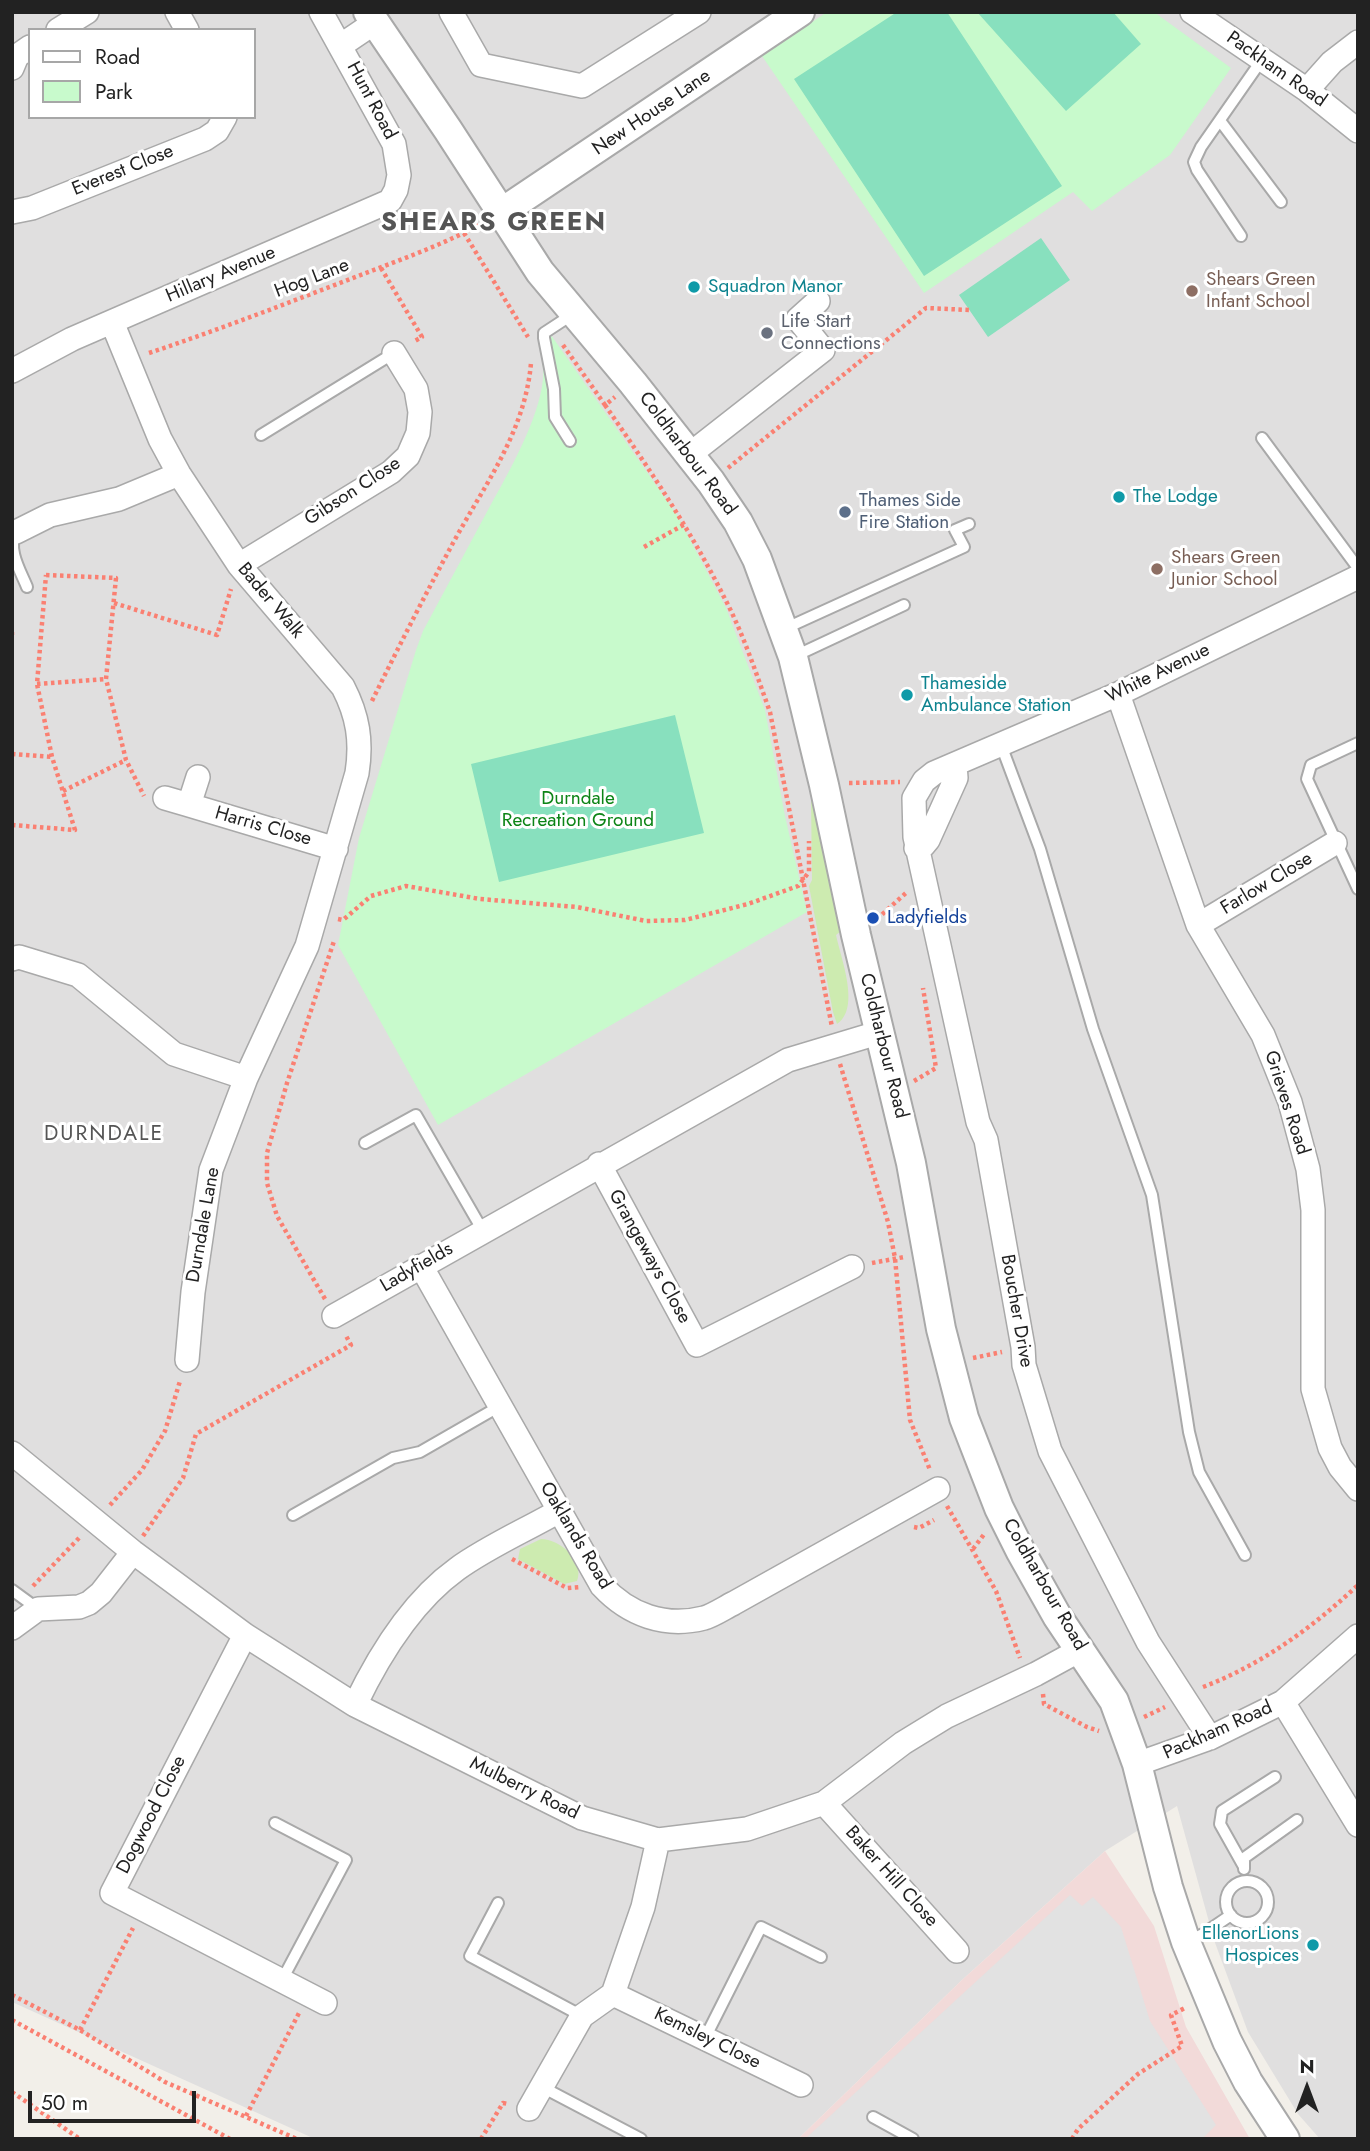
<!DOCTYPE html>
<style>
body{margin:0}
#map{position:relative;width:1370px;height:2151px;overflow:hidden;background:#f2efe9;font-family:Jost,sans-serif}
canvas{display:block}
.frame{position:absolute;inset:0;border:14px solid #222;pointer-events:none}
.legend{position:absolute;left:28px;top:28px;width:228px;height:91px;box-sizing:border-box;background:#fff;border:2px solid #a7a7a7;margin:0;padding:9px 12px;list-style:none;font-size:21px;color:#222}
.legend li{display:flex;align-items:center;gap:14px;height:35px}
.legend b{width:35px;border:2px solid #a7a7a7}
.north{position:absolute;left:1272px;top:2053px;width:70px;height:70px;-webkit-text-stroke:5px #fff;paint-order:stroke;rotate:0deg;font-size:19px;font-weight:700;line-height:28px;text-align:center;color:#222}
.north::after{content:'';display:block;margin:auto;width:24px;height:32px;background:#222;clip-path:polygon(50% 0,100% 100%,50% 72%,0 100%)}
.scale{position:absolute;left:28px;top:2091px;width:168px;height:32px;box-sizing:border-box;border:4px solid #222;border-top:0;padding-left:9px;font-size:21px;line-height:24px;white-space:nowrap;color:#222;-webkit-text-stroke:5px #fff;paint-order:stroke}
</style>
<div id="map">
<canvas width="1370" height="2151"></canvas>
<div class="frame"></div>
<ul class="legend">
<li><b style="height:9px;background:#fff"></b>Road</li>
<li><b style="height:19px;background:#c8facc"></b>Park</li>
</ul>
<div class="north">N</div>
<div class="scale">50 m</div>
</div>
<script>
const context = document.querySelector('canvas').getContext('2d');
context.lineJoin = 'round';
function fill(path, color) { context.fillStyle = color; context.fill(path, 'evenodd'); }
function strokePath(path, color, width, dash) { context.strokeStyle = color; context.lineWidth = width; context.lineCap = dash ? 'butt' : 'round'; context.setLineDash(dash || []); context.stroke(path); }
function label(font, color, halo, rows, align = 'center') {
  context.font = font + ' Jost,sans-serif'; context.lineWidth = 6; context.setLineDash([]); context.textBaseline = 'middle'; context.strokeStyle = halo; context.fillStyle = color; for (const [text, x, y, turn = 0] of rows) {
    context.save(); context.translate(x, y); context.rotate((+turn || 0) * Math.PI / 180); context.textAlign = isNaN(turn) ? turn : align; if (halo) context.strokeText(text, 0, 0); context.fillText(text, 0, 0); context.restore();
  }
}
fill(new Path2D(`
 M12,12h1346v2127h-38l-22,-25 -50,-82 -34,-92 -37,-134 -72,45 -143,129 -164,159h-483l-303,-137zM30,30h224v87h-224z`), '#e0dfdf');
fill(new Path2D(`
 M1105,1851l49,75 32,101 64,112h-452l164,-159z`), '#f2dad9');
fill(new Path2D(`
 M813,795l28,136 -5,4c5,24 25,73 1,89l-4,-12 -24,-126 3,-6 -1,-83z
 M541,1539c19,0 44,22 36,42l-13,3 -46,-25 2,-10z`), '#cdebb0');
fill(new Path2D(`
 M827,12h327l77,56 -61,87 -78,56 -19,-19 -149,101 -162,-237z
 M544,325l133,190 49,93 39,102 20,106 22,96 -369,213 -100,-180 21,-107 57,-188 7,-19c22,-41 44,-82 66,-123 20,-36 50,-89 54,-129 2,-17 -6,-32 -5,-48z`), '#c8facc');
fill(new Path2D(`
 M897,12h50l115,174 -138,90 -130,-197z
 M977,12h136l28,32 -75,67z
 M1041,238l29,42 -82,57 -29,-42z
 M675,715l29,118 -205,49 -28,-118z`), '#88e0be');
fill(new Path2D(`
 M1070,1895l12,11 11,-9 28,30 29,94 66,104 -14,14h-397z`), '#e2e2e2');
const service = new Path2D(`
 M1221,122l60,80
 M1241,236l-44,-66 -3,-8 7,-15 60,-86
 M261,435l133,-82
 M1262,438l96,130
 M570,441l-15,-24 -1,-28 -10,-51v-5l29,-19
 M16,532c-9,17 4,38 11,55
 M784,629l180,-82 -9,-17 14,-6
 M793,657l111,-52
 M1358,743l-47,22 -4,14 51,110
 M1001,745l39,104 53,180 59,166 37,237 10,40 46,83
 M365,1143l51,-28 67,116
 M293,1515l100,-57 27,-6 80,-46
 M12,1590l26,19
 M275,1823l71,37 -64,120
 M1243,1865l-23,-41 2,-13 53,-34
 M1244,1869v-11l53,-38
 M1226 1902a21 21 0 1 1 42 0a21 21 0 1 1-42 0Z
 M498,1903l-28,53 112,60
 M1188,1941l15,-7 28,-19
 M705,2038l56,-111 60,30
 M542,2087l99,52
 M873,2117l40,22`);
const minor = new Path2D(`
 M177,12l10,18
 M451,12l30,53 101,21 117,-74
 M1192,12l115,78 51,41
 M58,30l29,-18
 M340,46l34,-23
 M12,68l5,-12 13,-9
 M1307,90l25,-28 26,-20
 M12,212l20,-4 173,-69 12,-8 8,-14
 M112,322l48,117 19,35 60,91 104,122c15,29 19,54 14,86l-50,173 -61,132 -35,92 -18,122 -6,68
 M12,371l60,-32 318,-138 6,-11 3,-15 -5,-31 -73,-132
 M689,455l134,-105 -25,-31 20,-18
 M16,532l34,-17 69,-16 60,-25
 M239,565l152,-93 17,-16 10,-23 2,-21 -4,-23 -22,-36
 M1118,694l80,231 65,110 27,67 18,67 5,41v179l17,59 10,19 18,22
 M198,777l-9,28 147,44
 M165,798l24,7
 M916,848l7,-2 5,-6 28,-62 -1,-13
 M1198,925l137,-82
 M12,959l7,-2 59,18 96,79 72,24
 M599,1164l98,181 155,-78
 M421,1266l181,320c27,29 63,42 102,32 10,-3 20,-10 30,-15l204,-114
 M334,1316l454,-256 93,-28
 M12,1453l121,99 112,83 110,70 227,113 76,22 89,-11 77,-26 79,-60 44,-27 89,-42 44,-24
 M12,1628l26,-19 41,-2 10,-4 12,-10 32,-41
 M245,1635l-133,258 213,110
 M1283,1702l75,123
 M355,1705c24,-50 56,-103 102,-136 30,-22 69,-39 102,-58
 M1210,1738l-62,-96 -98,-191 -26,-86 -1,-18 -37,-207 -8,-18 -63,-285 -1,-39 10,-17 10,-8 184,-79 240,-117
 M1137,1764l73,-26 73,-36 75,-66
 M824,1803l133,148
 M613,1994l188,91
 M529,2109l53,-93 31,-22 30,-87 15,-67`);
const tertiary = new Path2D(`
 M368,12l80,118 92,142 93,111 78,99 27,40 19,37 36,98 31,128 32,150 55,228 30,166 23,89 35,90 22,44 36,64 57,85 23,63 31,123 18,55 41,99 21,41 37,57
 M502,212l298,-200`);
strokePath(service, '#a9a9a9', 14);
strokePath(minor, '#a9a9a9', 26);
strokePath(tertiary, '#a9a9a9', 32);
strokePath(new Path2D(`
 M464,233l64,104
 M381,268l41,69 -9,5
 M563,345l42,60 10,-8
 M149,353c66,-22 131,-47 196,-72 46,-18 94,-34 138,-58
 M605,405c43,62 85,124 119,192 19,36 32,76 46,115l62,315
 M728,468l198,-160 44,2
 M644,547l41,-23
 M46,575l70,3 -10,101 20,81 18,36
 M114,603l103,32 14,-46
 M12,632v3
 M37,684l69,-5
 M372,701c26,-53 53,-106 81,-158 32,-59 72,-111 78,-180
 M12,754l40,3
 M849,783l51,-1
 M63,791l63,-31
 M12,825l63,5 -23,-73 -15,-73 9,-109
 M338,919l5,1 28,-24 35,-10 74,13 97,8 69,14 39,-1 63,-16 50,-18 11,-14v-31
 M877,919l30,-27
 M840,1064l48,158 7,36 15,162 20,50
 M914,1081l22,-13 -13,-80
 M872,1263l32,-6
 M325,1299l-48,-83 -10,-33v-30l20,-70 47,-142
 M973,1358l29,-6
 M110,1505l32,-35 23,-39 15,-50
 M947,1506l49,85 24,67
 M914,1527l5,1 15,-8
 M143,1536l40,-58 13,-44 155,-89 -6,-11
 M973,1549l12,-16
 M512,1559l55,29 13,-1
 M33,1586l47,-49
 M1203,1687c58,-22 109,-59 155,-102
 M1043,1694l1,10 43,23 12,4
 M1144,1717l21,-10
 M12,1995l68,35 85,52 132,57
 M12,2020l218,119
 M80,2030l53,-102
 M12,2092l68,47
 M246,2116l53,-103
 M481,2139l22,-36 5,1
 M1072,2139l6,-10 60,-55 44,-28 -11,-31 16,-8`), '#fa8072', 4.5, [3.5, 3.5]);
strokePath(service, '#fff', 10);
strokePath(minor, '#fff', 23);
strokePath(tertiary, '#fff', 28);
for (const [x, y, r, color] of [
 [694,287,7,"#0f9aa8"],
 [1192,291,7,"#8d6e63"],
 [767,333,7,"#6b7280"],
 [1119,497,7,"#0f9aa8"],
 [845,512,7,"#5c6f8a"],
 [1157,569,7,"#8d6e63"],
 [907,695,7,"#0f9aa8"],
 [873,918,7,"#1a4fb4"],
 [1313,1945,7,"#0f9aa8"]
]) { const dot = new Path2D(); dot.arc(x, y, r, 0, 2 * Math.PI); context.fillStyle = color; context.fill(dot); strokePath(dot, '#fff', 2.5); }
label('19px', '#222', '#fff', [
 ["Packham Road",1276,70,35],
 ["Hunt Road",371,101,62],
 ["New House Lane",652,113,-34],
 ["Everest Close",123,171,-22],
 ["Hillary Avenue",221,275,-23],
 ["Hog Lane",312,279,-21],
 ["Coldharbour Road",687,454,53],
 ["Gibson Close",353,492,-33],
 ["Bader Walk",270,601,50],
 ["White Avenue",1158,674,-26],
 ["Harris Close",263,827,16],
 ["Farlow Close",1267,884,-31],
 ["Coldharbour Road",883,1046,76],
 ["Grieves Road",1286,1103,72],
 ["Durndale Lane",204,1225,-80],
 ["Grangeways Close",649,1257,61],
 ["Ladyfields",417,1268,-30],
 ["Boucher Drive",1016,1311,80],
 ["Oaklands Road",575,1536,59],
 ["Coldharbour Road",1044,1585,60],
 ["Packham Road",1218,1731,-24],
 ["Mulberry Road",524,1789,26],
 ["Dogwood Close",152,1815,-63],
 ["Baker Hill Close",891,1877,48],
 ["Kemsley Close",707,2039,26]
]);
label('19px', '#785e54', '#fff', [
 ["Shears Green",1206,280],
 ["Infant School",1206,302],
 ["Shears Green",1171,558],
 ["Junior School",1171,580]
], 'left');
label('19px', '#0d838f', '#fff', [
 ["Squadron Manor",708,287],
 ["The Lodge",1133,497],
 ["Thameside",921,684],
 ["Ambulance Station",921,706],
 ["EllenorLions",1299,1934,"right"],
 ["Hospices",1299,1956,"right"]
], 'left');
label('19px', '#5b616d', '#fff', [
 ["Life Start",781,322],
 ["Connections",781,344]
], 'left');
label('19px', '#4e5e75', '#fff', [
 ["Thames Side",859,501],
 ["Fire Station",859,523]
], 'left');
label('19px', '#0c8416', '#fff', [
 ["Durndale",578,799],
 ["Recreation Ground",578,821]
]);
label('19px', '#164399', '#fff', [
 ["Ladyfields",887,918]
], 'left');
context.letterSpacing = '2px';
label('21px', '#555', '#fff', [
 ["DURNDALE",104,1135]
]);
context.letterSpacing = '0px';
context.letterSpacing = '2px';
label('bold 26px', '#555', '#fff', [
 ["SHEARS GREEN",494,224]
]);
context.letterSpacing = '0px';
</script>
